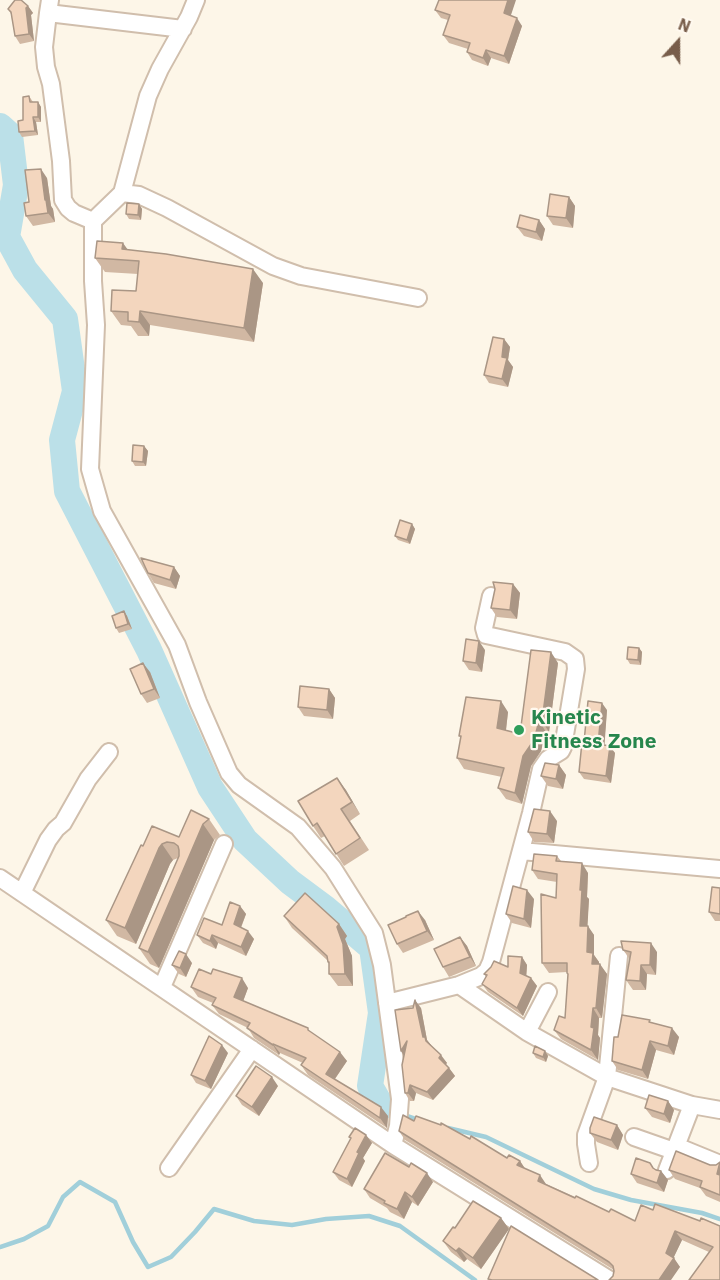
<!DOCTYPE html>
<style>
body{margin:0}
#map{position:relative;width:720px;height:1280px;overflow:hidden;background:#fdf6e8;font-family:"IBM Plex Sans",sans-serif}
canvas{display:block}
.north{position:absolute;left:648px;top:12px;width:60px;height:60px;-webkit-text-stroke:4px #fff9ef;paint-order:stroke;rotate:21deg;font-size:16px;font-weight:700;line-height:24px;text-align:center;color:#785d4a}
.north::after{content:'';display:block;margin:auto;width:21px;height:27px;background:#785d4a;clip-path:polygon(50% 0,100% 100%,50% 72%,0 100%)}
</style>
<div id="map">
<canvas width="720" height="1280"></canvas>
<div class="north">N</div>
</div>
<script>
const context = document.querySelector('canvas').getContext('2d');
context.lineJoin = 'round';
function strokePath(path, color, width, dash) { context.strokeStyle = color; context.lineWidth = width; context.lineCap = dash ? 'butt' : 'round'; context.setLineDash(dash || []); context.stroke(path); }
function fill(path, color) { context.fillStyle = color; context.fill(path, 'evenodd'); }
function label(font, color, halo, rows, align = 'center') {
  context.font = font + ' "IBM Plex Sans",sans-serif'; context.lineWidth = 4.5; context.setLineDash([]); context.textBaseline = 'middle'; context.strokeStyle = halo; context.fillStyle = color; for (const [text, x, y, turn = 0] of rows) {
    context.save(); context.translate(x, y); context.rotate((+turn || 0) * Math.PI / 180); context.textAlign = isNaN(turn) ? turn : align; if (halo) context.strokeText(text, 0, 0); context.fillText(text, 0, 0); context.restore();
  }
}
strokePath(new Path2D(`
 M382,1107l37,13
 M448,1128l38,9 108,52 37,11 71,13 18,6
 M0,1247l24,-8 24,-13 15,-29 17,-15 35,20 18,40 15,25 23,-10 24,-25 19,-23 40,12 38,4 34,-6 43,-3 31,10 75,54`), '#a1cfda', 4.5);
strokePath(new Path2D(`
 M0,126l10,9 6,50 -9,52 18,33 40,49 10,72 -13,49 5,51 82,159 61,137 35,53 45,42 35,26 47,40 9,65 -11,73 12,21`), '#bbe0e8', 26);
const minor = new Path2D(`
 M50,0l-2,13 135,16
 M196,0l-7,17 -29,52 -12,27 -26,97 -29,28v60l3,44 -6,144 12,42 75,134 21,57 31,71 10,12 59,42 35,41 41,65 8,32 18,134 -2,27 -5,19
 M48,13l-4,34 2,20 5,17 10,77 2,39 5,8 6,5 19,8
 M122,193l17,2 28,13 106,58 28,10 117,22
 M521,851l199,18
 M0,878l393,267 217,135
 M22,893l26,-53 8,-11 7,-6 25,-44 21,-27
 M459,985l68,47 80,45 85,28 28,5
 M162,987l62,-143
 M387,1003l72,-18 22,-9 6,-5 4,-9 40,-149 10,-44 7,-10 13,-8 2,-4 13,-78 -1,-10 -10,-7 -79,-17 -2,-7 7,-32
 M527,1032l21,-40
 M634,1137l40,14
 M676,1146l44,18
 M589,1163l-3,-19v-9l21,-58 12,-121
 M169,1168l83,-119
 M667,1170l25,-65`);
strokePath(minor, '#d0beac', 20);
strokePath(minor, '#fff', 16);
fill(new Path2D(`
 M28,6l5,7 -2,2 3,26 -14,3 -5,-8 -4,-22 -3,-5z
 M435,10l76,6 11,10 -13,38 -18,-6 -3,8 -16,-6 -5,-8 1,-3 -19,-6 -6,-8 5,-15 -7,-2z
 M29,96l4,6h5l3,5v15h-5l2,13 -16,2 -3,-5 4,-12z
 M47,178l4,28 2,3 2,13 -22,4 -7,-10 3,-14z
 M569,197l6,9 -2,22 -20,-3 -6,-9z
 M139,204l3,5 -1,11 -12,-1 -3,-5z
 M539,220l6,9 -3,12 -18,-5 -7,-9z
 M128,250l135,33 -9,59 -104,-17 -1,11h-11l-7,-10 -10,-1 -10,-14 25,-20 2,-17 -33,-2 -10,-14z
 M504,339l6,8 -2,13 5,7 -5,20 -19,-4 -5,-8z
 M144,446l4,5 -2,15h-11l-3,-5z
 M412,524l3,5 -5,15 -12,-4 -3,-4z
 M174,567l6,9 -4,13 -22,-6 -6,-10z
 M513,584l7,9 -3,26 -20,-2 -6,-9 4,-19z
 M124,611l3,5 5,13 -13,4 -3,-5z
 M639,648l3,4 -1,13 -11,-1 -3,-5z
 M485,650l-3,22 -13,-2 -6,-9z
 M558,663l-9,69h-3l-5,19 -10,15 -9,38 -16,-5 -8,-11 4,-11 -38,-8 -7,-11 4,-20 -2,-2 49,-24 -2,18 14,4z
 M150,672l10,26 -13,5 -6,-9z
 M329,689l6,9 -2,21 -29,-3 -6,-9z
 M607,710l-3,35 11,8 -4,30 -27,-4 -5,-7 5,-30z
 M559,765l7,10 -3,14 -15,-3 -7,-10z
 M337,778l23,36 -10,7 19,29 -25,16 -19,-30 -4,2 -8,-12z
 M209,819l11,16 -6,5 -55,128 -9,-4 -11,-16 39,-90 -5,2 -3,4 -34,80 -19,-8 -11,-16 37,-74 36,-9z
 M557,821l-3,22 -20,-1 -6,-10z
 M557,856l4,5 27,12 -1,24 2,2 -2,27 7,9v20l5,7v2l8,10 -5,44h-3l-1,17 2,3 -2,22 -37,-21 -7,-9 11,-12 3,-42 -1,-4 -18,1 -7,-10 14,-65 1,-16 -19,-3 -6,-9z
 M720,888v33h-5l-6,-9z
 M534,899l-3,29 -19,-5 -6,-9z
 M240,906l6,8 -5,14 13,11 -8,17 -28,-13 -2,6 -13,-6 -6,-8 25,-10z
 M284,916l55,8 8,12 -2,3 7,17 1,30h-15l-9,-12v-10l-2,-4 -35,-32z
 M406,917l19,3 9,20 -31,13 -6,-9z
 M460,937l7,9 9,20 -27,11 -6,-10z
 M623,950l34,2 -1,23 -9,-1 -1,16h-13l-7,-10 4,-21z
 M522,957l5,8 -1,11 5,2 6,8 -14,30 -35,-24 -6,-8 4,-7 -2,-3 24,-7z
 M192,963l-6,14 -7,-3 -7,-9z
 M191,987l57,1 -5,13 68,32 36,28 -12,18 53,37 -1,12 -79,-53 -7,-10 2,-2 -23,-10 -1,2 -25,-17 -6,-10 -29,-14 -7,-9 1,-2 -15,-6z
 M421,1008l6,32 4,5 16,18 -1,1 9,12 -22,24 -17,-7 -2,8h-4l-5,-8z
 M652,1023l27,14 -5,18 -18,-5 -8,29 -30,-9 -6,-9 6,-24z
 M545,1051l3,5 -2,6 -10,-4 -3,-5z
 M228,1053l-17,36 -15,-6 -5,-8z
 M278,1086l-19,30 -17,-11 -6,-9z
 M668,1101l6,9 -4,13 -18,-6 -7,-9z
 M414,1121l93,37 13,3 5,8 21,15 63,28 26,9 18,-11 67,16v54l-11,-28 -27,-12 -9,18 7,9 -67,9 1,-6 -209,-130 -6,-9z
 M617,1125l6,10 -5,15 -21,-8 -7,-9z
 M366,1135l6,8 -9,15 2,3 -13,26 -13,-7 -6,-8z
 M720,1162v40l-14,-6 -6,-8 -25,-9 -6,-9 41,-5h6z
 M655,1169l6,2 7,9 -4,12 -27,-9 -6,-9z
 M433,1182l-15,24 -6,-4 -8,17 -14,-7 -3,-4 -17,-10 -6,-9z
 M501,1218l8,11 -28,40 -14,-10 -3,3 -13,-10 -8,-11 12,-13z`), '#d1b8a3');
fill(new Path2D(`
 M508,0h8l-7,21 -5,-8z
 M28,6l5,7 -2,2 3,26 -5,-7 -3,-26z
 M517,18l5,8 -13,38 -5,-8z
 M486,50l5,8 -3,8 -5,-8z
 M38,102l3,5v15l-3,-5z
 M33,117l3,5 2,13 -3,-4z
 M41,169l6,9 4,28 2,3 2,13 -7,-9 -3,-13z
 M569,197l6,9 -2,22 -7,-10z
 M139,204l3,5 -1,11 -3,-5z
 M539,220l6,9 -3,12 -6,-9z
 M123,243l10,14 -11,-8z
 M253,269l10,14 -9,59 -10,-14z
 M140,311l10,14 -1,11 -10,-14z
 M504,339l6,8 -2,13 5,7 -5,20 -6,-8v-22z
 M144,446l4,5 -2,15 -3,-4z
 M412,524l3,5 -5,15 -3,-4z
 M174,567l6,9 -4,13 -6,-9z
 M513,584l7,9 -3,26 -7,-9z
 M124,611l3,5 5,13 -4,-5z
 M479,641l6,9 -3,22 -6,-9z
 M639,648l3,4 -1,13 -3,-5z
 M551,652l7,11 -9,69 -7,-11z
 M143,663l7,9 10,26 -6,-9z
 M329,689l6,9 -2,21 -6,-9z
 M501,701l7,11 -3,26 -8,-10z
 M602,703l5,7 -3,42 -6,-8z
 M539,721l7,11 -5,19 -10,15 -9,38 -7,-11 8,-37z
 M610,746l5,7 -4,30 -5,-7z
 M559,765l7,10 -3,14 -7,-10z
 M337,778l9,12 14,24 -8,-12z
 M550,811l7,10 -3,22 -7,-9z
 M203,824l11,16 -55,128 -11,-16z
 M162,844l11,16 -3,4 -34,80 -11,-16 34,-80z
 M582,863l6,10 -1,24 2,2 -2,36 -7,-9v-36z
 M527,890l7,9 -3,29 -7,-9z
 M240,906l6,8 -7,18 -5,-8z
 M418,911l7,9 9,20 -7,-9z
 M339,924l8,12 -2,3 7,17 1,30 -8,-12 -8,-47z
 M588,926l6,9v20l5,7v11l-7,-9 -5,-12z
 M248,931l6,8 -8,17 -5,-9z
 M212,935l6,8 -2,6 -6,-8z
 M460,937l7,9 9,20 -6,-9z
 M651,943l6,9 -1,23 -6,-10z
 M186,954l6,9 -6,14 -6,-9z
 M522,957l5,8 -1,16 -6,-8z
 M600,964l7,10 -5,44 -6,-10z
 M641,965l6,9 -1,16 -6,-9z
 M242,978l6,10 -7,19 -7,-10z
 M531,978l6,8 -14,30 -6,-8z
 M415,1000l6,8 6,32 4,5v4l-8,-12z
 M593,1008l6,10 -1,17 2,3 -2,22 -7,-10v-23z
 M672,1028l7,9 -5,18 -6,-9z
 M407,1041l-1,18 -5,-8z
 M650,1041l6,9 -8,29 -6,-9z
 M273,1044l7,9 -1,2 -6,-10z
 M222,1045l6,8 -17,36 -6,-8z
 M545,1051l3,5 -2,6 -3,-5z
 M340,1052l7,9 -15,22 -6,-9z
 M441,1055l6,8 -3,3 -5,-8z
 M449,1068l6,8 -22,24 -6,-8z
 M272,1077l6,9 -19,30 -7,-9z
 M410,1085l6,8 -2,8 -6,-8z
 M668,1101l6,9 -4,13 -6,-9z
 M381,1107l7,9 -1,12 -7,-10z
 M617,1125l6,10 -5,15 -7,-10z
 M366,1135l6,8 -9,15 2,3 -13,26 -5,-8 10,-27z
 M520,1161l6,9 -9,-5z
 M720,1165v14l-3,-5z
 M661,1171l7,9 -4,12 -7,-9z
 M427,1173l6,9 -15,24 -6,-9z
 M540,1175l6,9 -8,-3z
 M405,1192l7,10 -8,17 -7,-10z
 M501,1218l8,11 -28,40 -8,-11z
 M675,1231l7,9 -9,19 1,-1 6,9 -9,13h-12l7,-27z
 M459,1248l8,11 -3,3 -8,-11z`), '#aa9685');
const building = new Path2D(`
 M15,0h6l7,6 -2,2 3,26 -14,2 -4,-24 -3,-3z
 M439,0h69l-4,13 13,5 -13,38 -18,-6 -3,8 -16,-6 3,-9 -27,-8 7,-20 -15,-5z
 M29,96l1,6h8v15h-5l2,14 -16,1 -1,-11 5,-1v-23z
 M41,169l4,31h1l2,13 -22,3 -2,-13 5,-1 -4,-32z
 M550,194l19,3 -3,21 -19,-2z
 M127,203l12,1 -1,11 -12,-1z
 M520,215l19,5 -3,12 -19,-5z
 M97,241l26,2 -1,6 44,5 87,15 -9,59 -104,-17 -1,11 -11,-1v-9l-17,-1 1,-21 24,1 3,-30 -44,-3z
 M493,337l11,2 -2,18 5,1 -5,21 -18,-4z
 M133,445l11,1 -1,16 -11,-1z
 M400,520l12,4 -5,16 -12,-4z
 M141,558l33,9 -4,13 -22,-7z
 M493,582l20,2 -3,26 -19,-2 4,-19z
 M124,611l4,13 -12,4 -4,-12z
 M466,639l13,2 -3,22 -13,-2z
 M628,647l11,1 -1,12 -11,-1z
 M531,650l20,2 -9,69h-3l-5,19 -11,16 -8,37 -17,-5 6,-20 -47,-10 4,-22h-2l7,-39 35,4 -4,27 23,6z
 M143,663l11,26 -13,5 -11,-25z
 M300,686l29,3 -2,21 -29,-3z
 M588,701l14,2 -4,41 12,2 -4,30 -27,-4 3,-30h2z
 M545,763l14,2 -3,14 -15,-3z
 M337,778l15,24 -11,7 19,29 -24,16 -19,-31 -4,3 -15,-25z
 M534,809l16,2 -3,23 -19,-2z
 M191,810l18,9 -6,5 -55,128 -9,-4 40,-92v-6l-1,-4 -4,-3 -7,-1 -5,2 -3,4 -34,80 -19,-8 35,-75 2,1 9,-20 27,11z
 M534,854l23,2 -1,5 26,2 -2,27h2l-2,36h8l-1,26 6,1 -1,11h8l-4,44h-3l-2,19 3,1 -3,22 -37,-20 5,-14 6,2 3,-44 -1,-1v-10h-25l-1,-69 15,4 1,-24 -25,-4z
 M513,886l14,4 -3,29 -18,-5z
 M712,887l8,1v26l-11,-2z
 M305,893l34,31 -2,3 6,17 2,30h-16v-12h-1l-1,-6 -43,-40z
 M230,902l10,4 -6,18 14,7 -7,16 -29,-12 -2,6 -13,-6 7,-17 18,7z
 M418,911l9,20 -30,13 -9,-19 18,-8v-1z
 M460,937l10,20 -27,10 -9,-18z
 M621,941l30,2 -1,22h-9l-1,16 -14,-1 5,-28 -8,-2z
 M179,951l7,3 -6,14 -8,-3z
 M508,956l14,1 -2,16 11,5 -14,30 -35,-24 5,-9 -3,-1 7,-7 3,-6 14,6z
 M199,969l12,5 2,-5 29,9 -8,19 74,31v2l32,22 -14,22 55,33 -1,11 -79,-53 5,-7 -33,-14v1l-26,-17 3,-5 -38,-18 4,-7 -25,-11z
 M415,1000l8,37h2l1,4 15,14 -2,3 10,10 -22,24 -17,-7 -2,8h-3l-3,-28 5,-24 -6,10 -6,-41 18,-2z
 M622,1015l28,5 -1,2 23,6 -4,18 -18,-5 -8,29 -30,-9 2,-24h4z
 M209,1036l13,9 -17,36 -14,-6z
 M535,1046l10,5 -2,6 -10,-4z
 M256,1066l16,11 -20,30 -16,-11z
 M649,1095l19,6 -4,13 -19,-6z
 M403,1115l11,6 2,-5 25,9v-2l29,16 1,-3 36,22 2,-3 11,6 -3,4 23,10 -2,6 37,17 1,-2 33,16 2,-3 24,12 6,-16 12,5 2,-6 45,17 1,-3 19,8v54h-31l24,-33 -38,-16 -9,22 8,5 -15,22h-50l4,-4 1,-5 -1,-5 -4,-4 -210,-131z
 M594,1117l23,8 -6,15 -21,-7v-5z
 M355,1128l11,7 -9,17 2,1 -12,26 -14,-7 18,-34 -2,-1z
 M676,1151l34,14h6l4,-3 -3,12 3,1v20l-20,-8 2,-6 -33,-11z
 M385,1153l24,14 2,-4 16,10 -15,24 -7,-5 -8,17 -13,-6 1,-2 -21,-12z
 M636,1158l14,5 3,5 3,2 5,1 -4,12 -26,-9z
 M473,1201l28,17 -28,40 -14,-10 -3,3 -13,-10 10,-14 2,1z
 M511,1226l87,54h-106l-4,-1z`);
fill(building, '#f3d6be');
strokePath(building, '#aa9685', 1.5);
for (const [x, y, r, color] of [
 [519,730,6,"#2e9e5b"]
]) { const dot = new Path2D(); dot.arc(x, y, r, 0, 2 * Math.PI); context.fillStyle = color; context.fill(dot); strokePath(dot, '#fff9ef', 2); }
label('bold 21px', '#27864d', '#fff9ef', [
 ["Kinetic",531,718],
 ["Fitness Zone",531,742]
], 'left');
</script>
